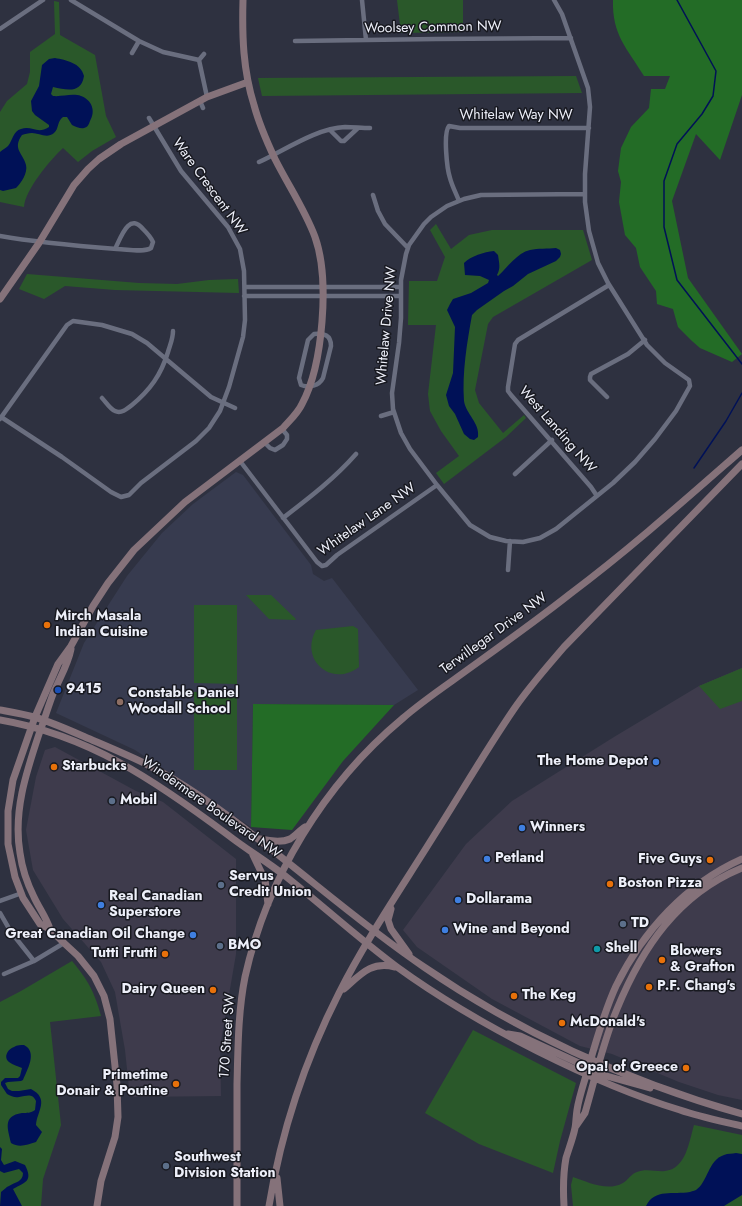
<!DOCTYPE html>
<style>
body{margin:0}
canvas{display:block;background:#2e3140}
</style>
<canvas width="742" height="1206"></canvas>
<script>
const context = document.querySelector('canvas').getContext('2d');
context.lineJoin = 'round';
function fill(path, color) { context.fillStyle = color; context.fill(path, 'evenodd'); }
function strokePath(path, color, width, dash) { context.strokeStyle = color; context.lineWidth = width; context.lineCap = dash ? 'butt' : 'round'; context.setLineDash(dash || []); context.stroke(path); }
function label(font, color, halo, rows, align = 'center') {
  context.font = font + ' Jost,sans-serif'; context.lineWidth = 3; context.setLineDash([]); context.textBaseline = 'middle'; context.strokeStyle = halo; context.fillStyle = color; for (const [text, x, y, turn = 0] of rows) {
    context.save(); context.translate(x, y); context.rotate((+turn || 0) * Math.PI / 180); context.textAlign = isNaN(turn) ? turn : align; if (halo) context.strokeText(text, 0, 0); context.fillText(text, 0, 0); context.restore();
  }
}
fill(new Path2D(`
 M742,668v432l-24,-5 -39,-13 -67,-28 -32,-8 -88,-47 -75,-52 -14,-17 63,-86 46,-43 102,-64 85,-51z
 M55,747l81,44 27,11 73,57v95l-16,93 1,49 -91,1 -5,-47 -10,-58 -14,-30 -38,-43 -30,-49 -7,-40 10,-53 9,-27z`), '#3e3b4c');
fill(new Path2D(`
 M236,472l7,3 68,90 2,9 11,7 8,-3 86,112 -24,15 -141,-1 -2,123 -116,-77 -79,-37 28,-70 43,-67 35,-43 31,-29z`), '#373b4f');
fill(new Path2D(`
 M397,0h66v32l-62,1z
 M54,1l5,1 1,33 35,20 11,61 10,21 -24,14 -14,11 -15,-14c-13,12 -38,42 -39,59l-24,-5v-90l7,-11 20,-17 3,-12v-20l25,-18z
 M576,76l6,17 -320,3 -4,-18z
 M436,224l15,25 18,-14 23,-5h91l9,30 -99,57 -5,7 -13,66 4,13 24,30 21,-18 2,3 -20,19 -62,47 -8,-11 23,-17 -18,-25 -11,-20 -2,-17 8,-69h-28l1,-44h28l8,-24 -15,-27z
 M27,274l112,9 38,1 32,-4 29,-1 1,14 -124,-3 -50,-4 -21,13 -25,-10z
 M246,595h25l25,24 -1,1 -26,-1z
 M194,605h43v79l-43,-1z
 M353,626l5,3 1,38c-27,21 -60,-7 -43,-37z
 M742,668v33l-22,8 -21,-23z
 M194,692h43v78h-43z
 M72,961c16,19 23,32 29,55l-51,6 11,103 -18,54 -2,27h-41v-204l21,-11z
 M473,1030l103,53 -16,58 -7,32 -74,-29 -54,-31z
 M694,1125l48,10v71h-169l-2,-21 2,-8c15,5 34,15 50,6 5,-3 9,-10 14,-11 9,-4 19,0 28,-1 21,-2 24,-29 29,-46z`), '#2a582a');
fill(new Path2D(`
 M613,0h129v95l-22,65 -24,-26 -24,67 16,77 54,76 -10,8 -32,-14 -8,-7 -14,-14 -5,-18 -16,-5 -1,-13 -16,-24 -4,-19 -11,-13 -6,-33 2,-20 -3,-11 3,-23 10,-21 18,-19 2,-19h14l5,-13h-26c-17,-28 -32,-41 -31,-76z
 M253,704l141,1 -51,56 -51,69 -41,-3z`), '#236c26');
fill(new Path2D(`
 M55,58c11,2 26,5 29,18 -3,18 -17,14 -31,11l-2,7 2,2c9,1 19,-3 28,0 11,4 15,15 9,25 -1,3 -2,6 -6,7 -3,1 -8,-1 -12,-3l-5,-8h-4c-6,4 -4,12 -9,16 -7,6 -15,0 -22,0 -4,0 -7,1 -10,2 -10,14 1,18 4,30 2,8 -5,18 -10,23l-13,3 -3,-1v-38c2,-2 6,-4 8,-6 5,-6 5,-15 13,-17 11,-4 16,6 28,-2v-2l-14,-10 -3,-4 -1,-10 8,-15 3,-21 7,-6z
 M556,248l4,2 1,4 -1,3 -4,4 -28,13 -15,12 -9,5 -27,19 -5,5c-5,28 -10,57 -8,86 2,13 16,22 14,36l-4,3 -4,-1 -6,-5 -9,-20 -6,-8 -3,-11 7,-22 2,-46 -8,-17 3,-6 3,-5 18,-6 17,-10 1,-3 -9,-4 -15,-1 -1,-12c7,-7 20,-11 30,-12l4,4c1,8 3,13 -1,20l1,1c10,-9 19,-23 32,-26 8,-2 18,-1 26,-2z
 M24,1045c14,7 3,25 -1,35l-2,1 -13,1 -3,1 3,6 4,2h7l12,-2c19,10 6,22 5,36l6,7 -6,10c-9,3 -17,6 -25,1 -3,-14 -9,-27 11,-30 5,0 9,0 13,-3l1,-9c-4,-8 -9,-5 -17,-4 -4,1 -8,-1 -12,-3l-6,-9v-3l4,-4h13l2,-2 2,-8c-4,-2 -9,-3 -13,-6 -6,-5 -1,-13 5,-15 3,-2 7,-2 10,-2z
 M0,1147l2,2 -1,11 3,5 11,-4 10,4c8,16 1,17 -12,24l9,17h-22l1,-14c3,-2 5,-5 8,-6 6,-4 14,-4 14,-13l-4,-4 -15,4 -4,-2z
 M736,1153l6,1v41l-18,11h-78c9,-18 27,-11 44,-14 1,-1 5,-1 6,-2 12,-8 12,-30 28,-35 4,-2 8,-1 12,-2z`), '#001157');
strokePath(new Path2D(`
 M677,0l39,71 -3,25 -11,18 -25,30 -13,37v46l13,53 65,84
 M694,468l32,-47 16,-28`), '#001157', 1.5);
strokePath(new Path2D(`
 M71,0l68,41 24,11 36,8 8,37
 M362,0l4,40
 M554,0l8,14 26,74 2,19 -5,67v28l4,29 9,32 10,20 39,62 18,18 24,17 1,6 -14,25 -21,28 -20,23 -22,21 -57,46 -16,9 -17,4 -17,-1 -16,-4 -20,-12 -33,-40 -27,-36 -9,-16 -8,-24 -1,-16 7,-50 2,-25v-38l5,-26 3,-9 15,-21 7,-7 16,-11 17,-7 17,-4 104,-1
 M0,29l43,-29
 M295,41l141,-2 135,-1
 M132,53l7,-12
 M199,60l5,-6
 M200,101l3,7
 M330,130l11,11h3l14,-13
 M259,162c26,-12 58,-34 86,-35 8,0 17,1 25,1
 M373,195l5,16 7,13 23,24
 M459,201c-3,-8 -7,-15 -9,-23 -3,-9 -7,-45 -1,-52l11,2h129
 M0,236c39,7 78,10 117,13 10,0 26,4 34,-1l2,-6c-2,-5 -6,-9 -10,-13 -14,-17 -22,8 -28,20
 M245,287h156
 M244,296h157
 M314,334c10,-1 17,1 17,12l-8,32c-4,8 -14,10 -22,7l-2,-7 9,-38z
 M607,397l-17,-17v-3l1,-3 37,-20 17,-14
 M102,398c4,4 8,11 13,13 6,3 12,-2 17,-6 18,-15 29,-30 36,-53 2,-7 5,-13 5,-21
 M381,416l13,-4
 M1,417l61,40 49,35 10,5 8,-2 12,-12 55,-42 13,-13 11,-17 9,-24 14,-50 2,-17 -1,-49 -4,-22 -12,-22 -47,-56 -32,-53
 M0,419l67,-94 6,-4 29,4 30,9 15,9 64,54 24,11
 M264,442l6,6 5,2 8,-5 4,-6v-4l-5,-6
 M240,461l77,101 5,4 4,-1 11,-10 100,-70
 M515,474l37,-34
 M597,496l-6,-9 -80,-92 -3,-4v-4l7,-43 3,-4 91,-55
 M283,518c26,-20 51,-39 73,-64
 M508,570l2,-29
 M0,901l22,-8
 M0,913l11,19 23,29
 M4,974l30,-13 30,-18`), '#6a6e7f', 4.5);
strokePath(new Path2D(`
 M0,299l39,-56 35,-58 14,-16 11,-10 22,-15 86,-47 41,-15
 M0,710c11,2 23,4 34,7 17,5 35,13 51,20 21,9 43,18 63,28 39,20 76,47 110,74 56,43 108,89 166,128 99,68 203,114 318,147
 M0,720c89,15 157,62 228,115 18,14 38,26 56,40 38,30 74,63 113,92 44,32 91,59 140,84 46,23 93,44 143,59 20,7 41,11 62,16
 M260,839c9,2 21,4 30,0 5,-3 10,-9 15,-12
 M253,855l12,25 3,24
 M391,909l-3,11 3,9 18,25
 M50,929c-4,-12 -11,-21 -16,-32 -7,-14 -12,-29 -14,-44 -7,-41 6,-80 19,-119 5,-13 9,-27 14,-40 6,-15 15,-29 18,-45
 M344,989c17,-15 27,-28 51,-22
 M508,1034l12,2 63,29 9,2
 M592,1074l11,1 47,13
 M576,1126l9,-13c10,-34 18,-71 32,-104 25,-61 61,-115 125,-141
 M277,1178l3,28
 M97,1206l4,-25 14,-44 3,-20 -1,-32 -7,-66 -6,-23 -10,-20 -16,-20 -14,-13 -14,-14 -10,-5 -17,-26 -8,-21 -7,-33v-33l5,-31 22,-63 23,-53 13,-18 22,-40 15,-23 26,-33 51,-48 98,-74c7,-8 15,-15 19,-24 21,-39 28,-125 13,-167 -10,-27 -27,-52 -40,-78 -8,-17 -16,-35 -21,-54 -11,-35 -12,-69 -11,-105
 M237,1206c0,-41 0,-81 0,-122 1,-36 1,-72 8,-107 22,-99 79,-193 157,-258 16,-14 33,-26 50,-38 40,-29 80,-57 118,-87 60,-45 116,-95 172,-144
 M269,1206c12,-73 36,-146 70,-213 28,-55 63,-106 96,-159 26,-41 51,-84 79,-125 15,-22 33,-42 50,-62l178,-183
 M564,1206c-1,-17 -1,-32 2,-48 3,-10 7,-20 9,-30 1,-5 1,-12 2,-18 2,-13 7,-27 11,-41 8,-28 16,-57 28,-83 27,-55 70,-102 126,-127`), '#85727a', 7);
for (const [x, y, r, color] of [
 [47,625,4,"#e8710a"],
 [58,690,4,"#1a4fb4"],
 [120,702,4,"#8d6e63"],
 [656,762,4,"#3f7fe0"],
 [54,767,4,"#e8710a"],
 [112,801,4,"#5c6f8a"],
 [522,828,4,"#3f7fe0"],
 [487,859,4,"#3f7fe0"],
 [710,860,4,"#e8710a"],
 [610,884,4,"#e8710a"],
 [221,885,4,"#5c6f8a"],
 [458,900,4,"#3f7fe0"],
 [101,905,4,"#3f7fe0"],
 [623,924,4,"#5c6f8a"],
 [445,930,4,"#3f7fe0"],
 [193,935,4,"#3f7fe0"],
 [220,946,4,"#5c6f8a"],
 [597,949,4,"#0f9aa8"],
 [165,954,4,"#e8710a"],
 [662,960,4,"#e8710a"],
 [649,987,4,"#e8710a"],
 [213,990,4,"#e8710a"],
 [514,996,4,"#e8710a"],
 [562,1023,4,"#e8710a"],
 [686,1068,4,"#e8710a"],
 [176,1084,4,"#e8710a"],
 [166,1166,4,"#5c6f8a"]
]) { const dot = new Path2D(); dot.arc(x, y, r, 0, 2 * Math.PI); context.fillStyle = color; context.fill(dot); strokePath(dot, '#181920', 1.5); }
label('14px', '#edeff9', '#181920', [
 ["Woolsey Common NW",433,28,-1],
 ["Whitelaw Way NW",516,116],
 ["Ware Crescent NW",209,187,54],
 ["Whitelaw Drive NW",387,326,-85],
 ["West Landing NW",557,430,49],
 ["Whitelaw Lane NW",367,520,-35],
 ["Terwillegar Drive NW",494,634,-36],
 ["Windermere Boulevard NW",211,808,35],
 ["170 Street SW",228,1036,-86]
]);
label('bold 14px', '#edeff9', '#181920', [
 ["Mirch Masala",55,617],
 ["Indian Cuisine",55,633],
 ["9415",66,690],
 ["Constable Daniel",128,694],
 ["Woodall School",128,710],
 ["The Home Depot",648,762,"right"],
 ["Starbucks",62,767],
 ["Mobil",120,801],
 ["Winners",530,828],
 ["Petland",495,859],
 ["Five Guys",702,860,"right"],
 ["Servus",229,877],
 ["Credit Union",229,893],
 ["Boston Pizza",618,884],
 ["Real Canadian",109,897],
 ["Superstore",109,913],
 ["Dollarama",466,900],
 ["TD",631,924],
 ["Wine and Beyond",453,930],
 ["Great Canadian Oil Change",185,935,"right"],
 ["BMO",228,946],
 ["Shell",605,949],
 ["Blowers",670,952],
 ["& Grafton",670,968],
 ["Tutti Frutti",157,954,"right"],
 ["P.F. Chang's",657,987],
 ["Dairy Queen",205,990,"right"],
 ["The Keg",522,996],
 ["McDonald's",570,1023],
 ["Opa! of Greece",678,1068,"right"],
 ["Primetime",168,1076,"right"],
 ["Donair & Poutine",168,1092,"right"],
 ["Southwest",174,1158],
 ["Division Station",174,1174]
], 'left');
</script>
